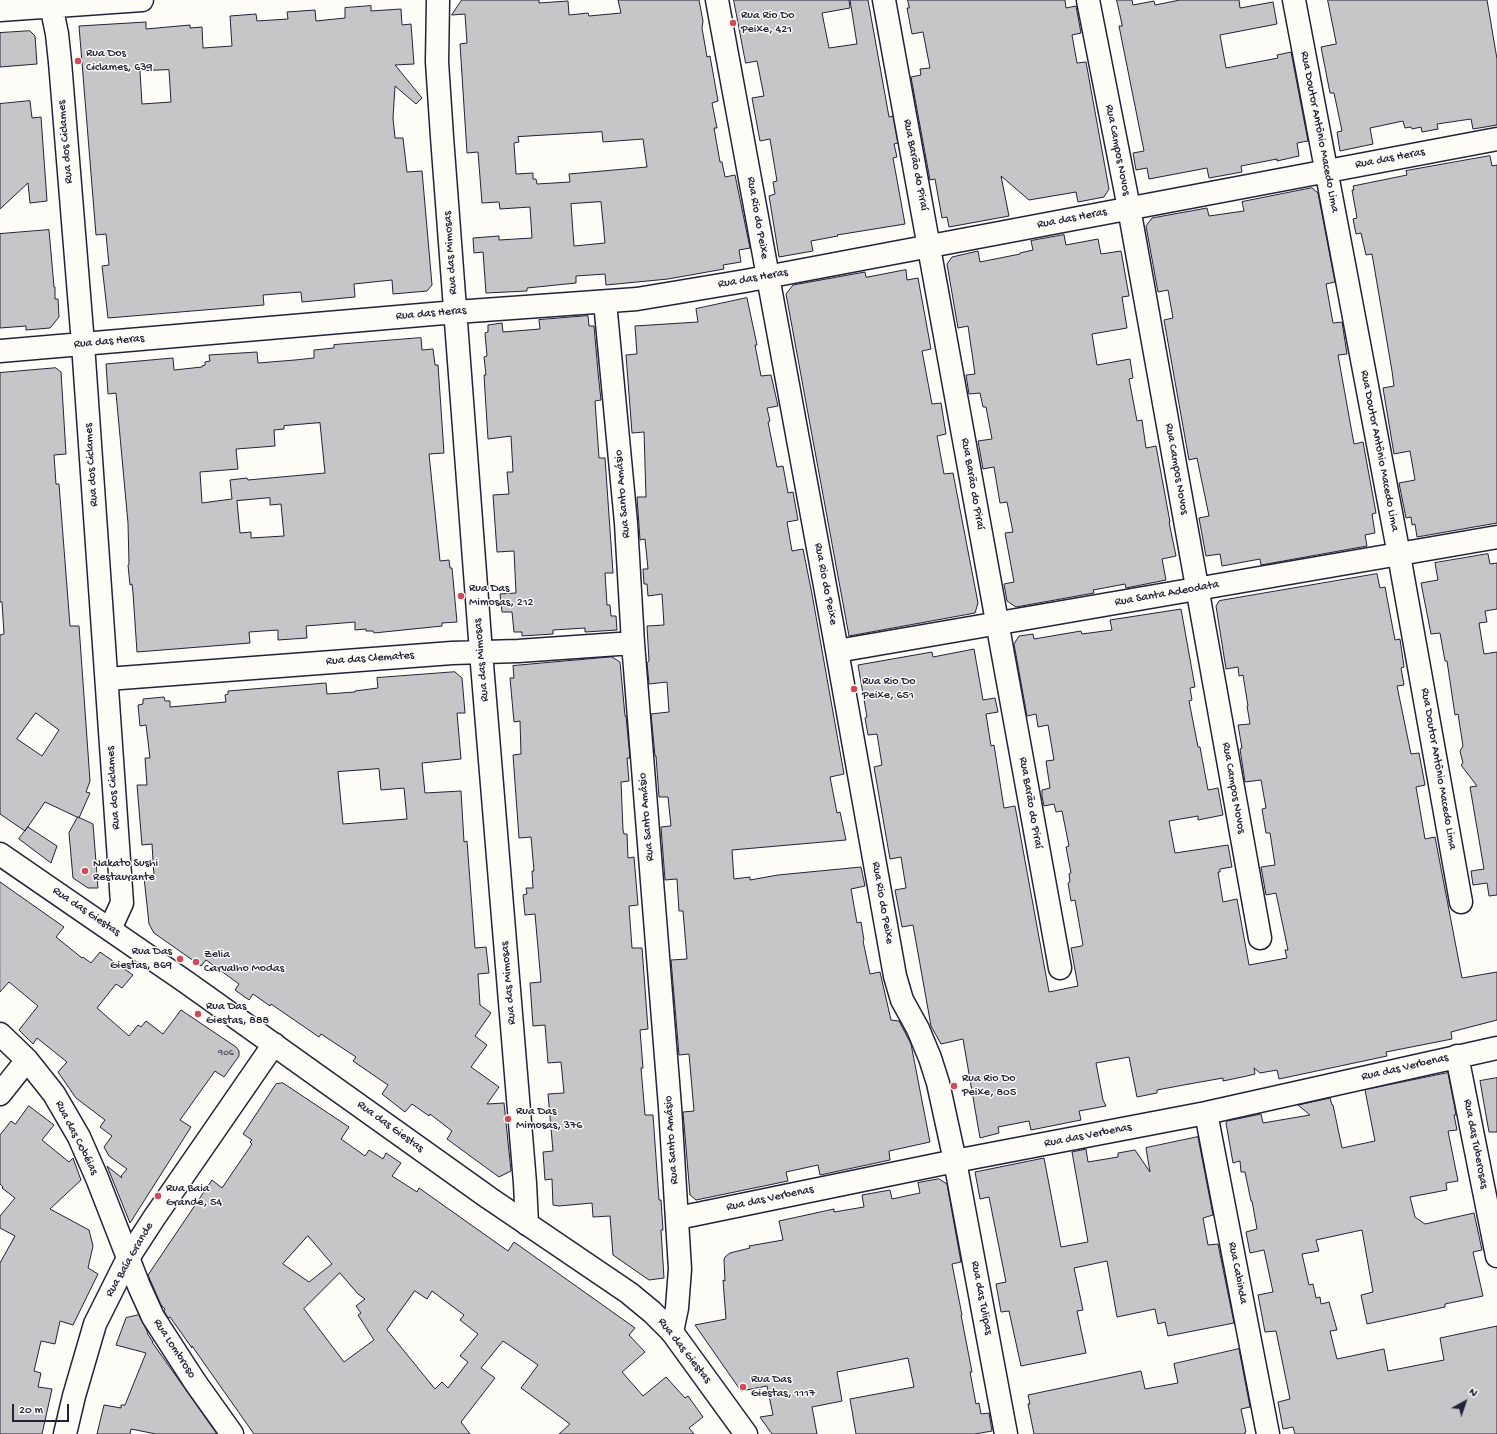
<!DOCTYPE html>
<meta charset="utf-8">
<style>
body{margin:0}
#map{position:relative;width:1497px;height:1434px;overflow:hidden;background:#fdfcf7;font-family:"Gochi Hand",sans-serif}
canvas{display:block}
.north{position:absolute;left:1445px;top:1382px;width:40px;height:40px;-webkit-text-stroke:3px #fdfcf7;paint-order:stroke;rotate:40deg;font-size:11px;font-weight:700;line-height:16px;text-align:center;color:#22223b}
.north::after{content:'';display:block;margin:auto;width:14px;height:18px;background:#22223b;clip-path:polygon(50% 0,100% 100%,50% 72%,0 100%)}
.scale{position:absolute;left:12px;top:1404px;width:57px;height:18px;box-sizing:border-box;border:2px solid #22223b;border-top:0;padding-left:5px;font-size:12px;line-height:14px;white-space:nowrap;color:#22223b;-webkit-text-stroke:3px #fdfcf7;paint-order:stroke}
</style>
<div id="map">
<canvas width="1497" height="1434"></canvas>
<div class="north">N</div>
<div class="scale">20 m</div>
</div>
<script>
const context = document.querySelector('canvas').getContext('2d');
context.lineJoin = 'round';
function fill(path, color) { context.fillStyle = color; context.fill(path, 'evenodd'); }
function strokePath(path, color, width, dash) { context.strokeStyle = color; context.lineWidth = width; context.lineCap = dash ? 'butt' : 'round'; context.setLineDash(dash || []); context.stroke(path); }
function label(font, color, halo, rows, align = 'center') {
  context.font = font + ' "Gochi Hand",sans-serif'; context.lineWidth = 3; context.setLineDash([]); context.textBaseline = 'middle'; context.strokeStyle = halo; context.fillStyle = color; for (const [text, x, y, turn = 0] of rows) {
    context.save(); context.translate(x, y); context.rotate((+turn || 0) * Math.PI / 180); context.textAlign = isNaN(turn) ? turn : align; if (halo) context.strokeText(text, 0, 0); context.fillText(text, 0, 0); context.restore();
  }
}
const building = new Path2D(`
 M462,0h77v3l29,-2 1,14 19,-2 1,3 32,-3 -3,-13h81l4,21 -1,7 5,29 3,-1 8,45 -6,2 5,25h-3l6,34h2l3,15 10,-2 15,73 -11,2 2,12 -18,3 1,4 -56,10 -62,6 -1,-11 -29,2v7l-49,5v3l-41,2 -3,-41 -9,1 -1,-15 26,-2v4l33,-2 -2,-31 -30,2 -1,-7 -17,1 -4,-51 -11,1 -7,-109 7,-1 -2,-29 -13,1zM602,132l1,10 40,-3 4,28 -78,7 1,8 -33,2 -1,-5h-3v-6l-17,1 -2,-31 5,-1 -1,-5zM601,202l4,41 -31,3 -3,-42z
 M734,0h115l1,8 -28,5 7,35 28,-4 -7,-44h18l21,117 4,-1 5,27 -4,1 3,13 -4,1 12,66 -68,11 1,1 -27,5 2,10 -34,6 -10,-61 6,-2 -2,-12 4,-1 -7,-42 -10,2 -8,-43 12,-2 -7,-35 -11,2z
 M908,0h157l1,8 10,-2 5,27 -9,2 5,28 9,-1 23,127 -5,8 -26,5 -2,-10 -47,8 -28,-24 8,40 -60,11 -2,-10 -5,1 -7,-39 -5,1 -19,-103 10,-2 -1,-6 10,-1 -7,-36 -11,2 -5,-26h2z
 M1117,0h15l1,5 21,-4 1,4 25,-5h59l1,8 33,-6 4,22 -57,11 6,33 52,-10 -1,-3 14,-3 17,89 -11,2 2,13 -22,5v-2l-36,7 1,6 -33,6 -2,-10 -58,11 -2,-11 -11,2 -3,-17 11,-2 -25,-125h3z
 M1328,0h159l10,59v66l-24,4 -2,-10 -34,5 1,5 -16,3 -1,-5 -9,2 -1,-2 -6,1 -2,-7 -33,7 3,16 -33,7 -3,-19 5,-1 -8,-38h-4l-9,-46 15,-3z
 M371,6v5l30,-2 1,16 9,-1 3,40 -19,1 27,33 -6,6 -21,-18 -2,32 2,20h8l4,34 15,-1 10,114 -5,6 -34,3 -1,-14 -38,4 1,13 -53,5 -1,-10 -38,3 1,10 -156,13 -6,-52 7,-1 -3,-31 -10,1 -17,-209 67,-4v7l44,-4v3l12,-1 1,21 29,-2 -2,-30 26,-2 1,7 31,-2 -1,-7 28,-2 1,11 29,-3v-10zM169,70l2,32 -29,2 -2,-33z
 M30,31l5,5 2,28 -37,3v-34z
 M30,101l2,17 9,-1 6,84 -17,2 -2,-20 -28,26v-105z
 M1490,156l2,10 5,-1v358l-80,14 -2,-13 -3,1 -1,-8 -5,1 -7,-35 16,-3 -5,-29 -16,3 -11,-66 11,-2 -2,-15 -20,-117 -6,1 -5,-22 -5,1 -3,-15 4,-1 -5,-28h2l-1,-4 54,-11 -1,-4z
 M1312,188l6,5 17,89 -9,2 7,39 9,-1 5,32 -9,1 16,89 9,-2 13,71 -4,1 3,19 -10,2 2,11 -106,19 -1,-6 -38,7 -2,-12 -14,2 -7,-38 10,-2 -12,-58 -8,2 -25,-140 9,-2 -5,-28 -10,2 -12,-66 6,-8 55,-10 2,8 35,-5 -2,-9z
 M49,230l5,57h1v12h3l1,18 -9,11 -24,2v-4l-26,2v-94z
 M1064,235l2,10 32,-6 3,15 20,-3 8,45 -7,1 5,31 -35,6 5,31 33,-6 3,19 -4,1 8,42 5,-1 4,28 10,-2 14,76h-1l7,34 -14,3 4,21 -40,8 -1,-4 -32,6 1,3 -78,14 -9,-6 -3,-17 10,-2 -9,-49 8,-1 -6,-30 -7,1 -6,-36 -11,2 -5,-28 14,-2 -6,-32h-3l-3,-14 -11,1 -3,-19 9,-1 -7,-48 -10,2 -11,-64 5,-7 26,-6 2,11 40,-8v-1l13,-3 -2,-9z
 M906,270l1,10 11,-2 13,71 -9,2 10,53 9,-1 5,31 -9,2 7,38 9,-1 25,130 -3,10 -126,23 -63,-342 7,-9 72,-13 1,5z
 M747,298l10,47h-2l6,31 10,-1 7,31 -11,2 3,13 -2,1 9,45 6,-1 5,27 5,-1 5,28 -11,2 5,29 11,-2 9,45 32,180 -14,3 7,36 3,-1 6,28 -114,10 2,29 16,-2v3l28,-5 83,-8 4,19 -14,3 6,34 4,-1 3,18 -1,1 7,33 10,-2 11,48 8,1 12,23 19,98 -41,9 1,9 -70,15 -2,-10 -32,7 2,9 -92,19 -6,-5 -7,-83 11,-1 -5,-57 -10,1 -8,-95 16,-1 -4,-48h-4l-2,-32 -12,1 -4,-53 10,-1 -3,-29h-9l-3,-41h-1l-4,-42 18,-2 -2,-30 -18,2 -2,-21 2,-2 -2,-35 17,-1 -2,-31 -14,2 -1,-12h-3l-1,-15h5l-3,-30 -5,1 -3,-43h9l-2,-65 -12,1 -6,-78 11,-1 -2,-28 63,-4 -2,-13z
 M588,316l1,10h5l4,46 3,28 -6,1 4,57h6l8,115h-8l2,32h3l1,11h5l1,14 -32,2v-4l-32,2v4l-31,2v-4h-8l-2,-20h-10l-2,-18 16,-1 -2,-42 -17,1 -4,-57 16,-1 -2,-22h6l-2,-36 -23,3 -4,-64h2l-2,-18 3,-1 -2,-23 3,-1v-7l14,-2 1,9 37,-3 -1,-9z
 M421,338l1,12 11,-1 2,16h3l6,88 -15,1 11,107 9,-1 1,8h2l5,54 -15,1v3l-68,7 -1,-2h-7v-2l-11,1v-8l-49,4 1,12 -29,2v-10l-29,2 1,11 -113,9 -4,-59 -1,-9 -2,1 -2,-20 1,-1 -1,-41 -12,-130 -8,1 -2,-30 67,-6 1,12 28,-3v-1l3,-1v-3l5,-1 -1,-6 48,-3 1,11 37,-3 19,-2v-8l20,-2v-3zM320,423l5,50 -77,7 -1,-2 -17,2 2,19 -30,4 -2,-31 38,-3 -2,-20 39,-3 -1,-16 10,-1v-3zM270,498v7l11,-1 3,32 -33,2v-6l-11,1 -3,-32z
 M56,368l5,4 5,82 -12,1 2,29h3l11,142h9l11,155 -4,11 4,1 -11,25 -34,-16 -20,29 -25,-17v-179l4,-1 -2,-32h-2v-229zM36,713l23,17 -17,26 -25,-17z
 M1488,554l2,10 7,-1v46l-12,2 2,11 -8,1 5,31 13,-2v243l-8,1 -2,-13 -14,2 -2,-14 13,-2 -14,-82 7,-1 -16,-21 2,-2 -3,-12 3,-5 -5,-32 -3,1 -8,-54h-2l-5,-28 -9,1 -10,-51 17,-3 -3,-17z
 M1377,574l3,14 5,-1 10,53 5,-1 4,28 -3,1 3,17 -7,1 14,68 8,-1 6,32 -9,2 9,52 10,-2 27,141 35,-6v48l-46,12 1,7 -66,13 1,4 -108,23 -2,-9 -17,3 -6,-5 1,6 -8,2 -24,5v-3l-34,6 -32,6v3l-20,4 -8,-40 -33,6 7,37 3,6 -27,5 2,9 -50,10 -2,-9 -31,6 1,6 -19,5 -17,-99 -22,5 -10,-18 -18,-101 -11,2 -7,-37 11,-2 -5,-31 -11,2 -16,-92 8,-2 -5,-31 -9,1 -3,-17 2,-1 -9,-52 74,-13 1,5 41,-8 9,51 12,-2 3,14 -12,2 5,32 3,-1 10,63 11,-2 34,186 29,-6 -7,-38 11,-2 1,-1 -8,-45 -4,1 -3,-18 2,-1 -1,-8 2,-1 -5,-26 3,-1 -7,-35 -6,1 -2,-8 -10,2 -2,-10v-6l8,-2 -4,-27 8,-1 -6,-35 -10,2 -2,-13 -9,2 -13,-72 5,-8 14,-2 1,5 47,-8 1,3 30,-4 -2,-10 71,-11 14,78 -5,1 2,12 -3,1 9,46h2l8,43 10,-2 5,27 -25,5v-4l-29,5 6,32 53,-8 4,22 -12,2v3h-2l5,30 14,-3 12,66 38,-7 -2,-8h3l-12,-57 -10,2 -5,-28 14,-2 -5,-32h-4l-4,-24 4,-1 -5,-28 -16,2 -5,-33 2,-1 -4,-23 12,-1 -3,-18h1l-5,-31 -4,1 -1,-9 -12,2 -10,-63 3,-5z
 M612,657l8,5 5,54h1l4,42h-3l2,23 -8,1 2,48 1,4h3l1,24 6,-1 4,48 -9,1 3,42h10l6,81 -8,1 3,38h-2l4,47h8l6,85h2l2,30h-2l3,48 -15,2 -36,-25 -3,-39 -17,1 -1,-14 -33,3 -6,-1 -1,-26 -7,1 -2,-28 10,-1 -5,-57 16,-1 -3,-31 -13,1 -3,-38 -12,1 -3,-43 11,-1 -6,-68 -10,1 -2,-20 4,-1 -1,-6h7l-1,-17h2l-3,-34 -12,1 -6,-83 8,-1 -1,-33 -6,1 -4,-44h4l-1,-12z
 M455,672l7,6 3,35h-8l4,46 -39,4 3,30 36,-2 3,51 3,-1 8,107 11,-1 3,26 -11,1 2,31 11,8 -16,23 12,9 -16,22 28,20 -12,17 17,-1 7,68 -12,6 -52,-38 5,-8 -22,-17 -1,2 -17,-12 -7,8 -23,-18 6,-9 -35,-24 3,-4 -35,-23 -2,3 -48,-33 -1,2 -17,-12 -4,6 -14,-10 4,-6 -33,-24 -5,6 -47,-33 -5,-9 -5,-47 10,-1 -2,-32 -10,1 -5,-60h10l-2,-27h5l-4,-33 -6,1 -2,-21 5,-1v-5l21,-2 1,4h5v6l56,-5 -1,-7 3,-1v-3l98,-8 1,11 28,-2v-1l23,-3 -1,-10zM379,769l2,21 23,-2 3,31 -64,5 -5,-52z
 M78,817l15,7 5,64h-10l-15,-10 -4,-45z
 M28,827l29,19 -6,17 -32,-24z
 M0,882l64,45 -8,10 26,21 1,-1 8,6 9,-11 33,23 -11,13 -6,-4 -19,24 32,28 9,-11 3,2 5,-6 17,13 18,-24 55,37 3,4v5l-15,21 -9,-6 -35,49 11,7 -61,96 -23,-57 15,12 -1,-2 6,-7 -18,-13 -5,-9 8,-11 -12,-9 5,-7 -29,-22 -18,-26 9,-10 -30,-24 -4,6 -14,-14 19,-24 -29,-24 -9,10z
 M1448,1073l7,36 1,6h-2l3,15 -9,1 10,50 -12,2 1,7 -37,7 5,20 10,7 49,-11 8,37 -9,2 10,44 -38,8v3l-78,17 -6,-29 12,-3 -11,-62 -46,10 3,11 -17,3 7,31 4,-1 3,14 4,-1 1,7 8,-2 8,28 -7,1 7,28 47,-10 4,22 56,-11 -4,-22 57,-12v108h-202l-2,-7 -10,2 -5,-27 12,-3 -14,-68 -11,1 -7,-37 15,-3 -9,-42 -14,3 -4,-21 11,-3 -5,-28h-1l-6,-29h-4l-1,-11 -7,2 -7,-40 1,-2 34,-7 2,9 47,-8 -12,-10 32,-7 2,7h1l9,43 33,-7 -10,-51z
 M1497,1078v54h-8l-9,-51z
 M283,1083l66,44 -8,12 24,17 4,-6 14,9 3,-6 15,10 -9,13 25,16 2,-4 89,63 6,-9 121,86 -6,7 16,17 -23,20 21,24 23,-19 19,21 3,-2 15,21 -14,11 5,6h-135l11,-10 -49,-36 17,-23 -35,-24 -22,27 14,10 -34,44 9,12h-216l-62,-88v2l-22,-31 -2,1 -4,-7 1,-2 -4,-4 -13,-30 64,-95 10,8 30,-44 -2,-2 2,-2 -9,-6 33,-50zM308,1236l24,28 -23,18 -26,-18zM340,1273l18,21 7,5 -9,7 5,7 -3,2 16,25 -30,22 -40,-53zM415,1291l12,8 5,-8 32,24 -4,5 18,14 -18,22 8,6 -20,26 -6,-6 -7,7 -48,-59z
 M29,1106l25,19 -12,15 27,22 4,-4 8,22 -31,29 39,21 4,16 -5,22 10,6 -25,51 -13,-4 -5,23 -14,-3 -7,30 7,2 -3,14 14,2 -10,45h-42v-171l15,-27 -15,-8v-12l15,-18 -13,-10 1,-1 -3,-3v-49l11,-14 4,3z
 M1198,1137l15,78 -10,3 5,27 10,-1 16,79 -66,13 -3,-14 -7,2 -3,-15 -38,8 -10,-56 -33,7 9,42 -6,1 9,42 -65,13 -12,-55 -8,1 -5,-28 10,-2 -17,-85 -9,2 -5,-27 69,-14 17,89 27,-5 -16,-90 14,-3 2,13 30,-5v-4l17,-3 15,22 -4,-24z
 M939,1179l8,5 14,78 -9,2 10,51h-1l11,57h-2l6,32 3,-1 2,11 8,-1 3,18 -17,3h-119l-6,-35 64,-12 -6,-29 -71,14 5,29 -30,6 5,27h-45l-12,-17 13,-2 -6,-29 -26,5 -46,-66 31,-6 -3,-39 2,1 -1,-21 1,-3 5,-4 20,-5 -1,-2 34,-6 -4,-19 55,-12v3l30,-5 -2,-12 28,-5 2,9 28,-6 -2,-10z
 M139,1315l9,18h-1l6,9h-1l65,92h-61l-25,-5 -1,5h-33l7,-29 17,3v-3h4l21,-52 -30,-8 10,-27z
 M1239,1349l11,58 -9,2 5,23h-1v2h-211l-6,-30h2l-2,-9 113,-24 4,18 33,-6 -4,-19z`);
fill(building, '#c6c6c8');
strokePath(building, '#22223b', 1);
const minor = new Path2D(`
 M50,0l7,34 3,28 23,282 39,559 -12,26
 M438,0l-1,62 5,75 39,515 44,531 2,41
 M717,0l120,651 58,325 7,24 16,29 12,29 8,25 17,78 51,273
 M884,0c60,322 117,645 176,968
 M1088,0l41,208 131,730
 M1294,0l105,555 62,347
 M0,10l142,-10
 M605,302l21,221 7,120 37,464 10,162 -3,39 -5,24
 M0,351l456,-39 181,-13 108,-18 752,-142
 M837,651l660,-114
 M107,679l345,-26 66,-2 115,-8
 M0,1034l27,26 27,34 25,43 18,41 42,108 14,31 42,65 37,52
 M1457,1056l40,200
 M0,1094l27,-34
 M1206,1113l62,321
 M678,1218l277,-57 251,-48 291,-65`);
const major = new Path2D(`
 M0,854l186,128 303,216 140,95 23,19 20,20 74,102
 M65,1434l9,-38 21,-72 33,-66 26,-40 120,-174`);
strokePath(minor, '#22223b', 25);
strokePath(major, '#22223b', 25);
strokePath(minor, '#fdfcf7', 22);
strokePath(major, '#fdfcf7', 22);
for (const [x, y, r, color] of [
 [733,23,4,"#d1495b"],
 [78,61,4,"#d1495b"],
 [461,596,4,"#d1495b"],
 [854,689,4,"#d1495b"],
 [85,871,4,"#d1495b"],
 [180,959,4,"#d1495b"],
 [196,962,4,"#d1495b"],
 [198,1014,4,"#d1495b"],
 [954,1086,4,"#d1495b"],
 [508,1119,4,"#d1495b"],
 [158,1196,4,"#d1495b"],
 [743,1387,4,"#d1495b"]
]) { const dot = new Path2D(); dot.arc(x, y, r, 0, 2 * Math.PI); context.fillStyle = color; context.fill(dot); strokePath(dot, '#fdfcf7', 1.5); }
label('10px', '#4b4b5e', null, [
 ["906",226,1053]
]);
label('12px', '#22223b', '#fdfcf7', [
 ["Rua Rio Do",741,16],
 ["Peixe, 421",741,30],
 ["Rua Dos",86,54],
 ["Ciclames, 639",86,68],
 ["Rua Das",469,589],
 ["Mimosas, 212",469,603],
 ["Rua Rio Do",862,682],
 ["Peixe, 651",862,696],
 ["Nakato Sushi",93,864],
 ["Restaurante",93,878],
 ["Rua Das",172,952,"right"],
 ["Giestas, 869",172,966,"right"],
 ["Zelia",204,955],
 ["Carvalho Modas",204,969],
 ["Rua Das",206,1007],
 ["Giestas, 888",206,1021],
 ["Rua Rio Do",962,1079],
 ["Peixe, 805",962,1093],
 ["Rua Das",516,1112],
 ["Mimosas, 376",516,1126],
 ["Rua Baia",166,1189],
 ["Grande, 54",166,1203],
 ["Rua Das",751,1380],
 ["Giestas, 1117",751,1394]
], 'left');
label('12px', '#22223b', '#fdfcf7', [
 ["Rua Doutor Antônio Macedo Lima",1319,132,79],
 ["Rua dos Ciclames",66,142,-95],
 ["Rua Campos Novos",1117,150,79],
 ["Rua das Heras",1390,159,-11],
 ["Rua Barão do Piraí",915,165,79],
 ["Rua Rio do Peixe",757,218,80],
 ["Rua das Heras",1072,219,-11],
 ["Rua das Mimosas",451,253,-94],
 ["Rua das Heras",753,279,-10],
 ["Rua das Heras",431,314,-5],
 ["Rua das Heras",109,342,-5],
 ["Rua Doutor Antônio Macedo Lima",1379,451,79],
 ["Rua dos Ciclames",92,465,-94],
 ["Rua Campos Novos",1176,469,80],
 ["Rua Barão do Piraí",972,484,80],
 ["Rua Santo Amásio",623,494,-95],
 ["Rua Rio do Peixe",825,584,79],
 ["Rua Santa Adeodata",1167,594,-10],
 ["Rua das Clemates",370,659,-4],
 ["Rua das Mimosas",482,660,-95],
 ["Rua Doutor Antônio Macedo Lima",1438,769,80],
 ["Rua dos Ciclames",114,788,-94],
 ["Rua Campos Novos",1233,788,80],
 ["Rua Barão do Piraí",1030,803,80],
 ["Rua Santo Amásio",647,817,-95],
 ["Rua Rio do Peixe",882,903,80],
 ["Rua das Giestas",86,912,34],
 ["Rua das Mimosas",509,983,-95],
 ["Rua das Verbenas",1405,1068,-13],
 ["Rua das Giestas",390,1127,36],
 ["Rua das Verbenas",1088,1136,-11],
 ["Rua das Cobéias",76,1138,63],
 ["Rua Santo Amásio",672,1140,-94],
 ["Rua das Tuberosas",1475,1144,79],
 ["Rua das Verbenas",770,1199,-12],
 ["Rua Baía Grande",130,1260,-60],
 ["Rua Cabinda",1237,1273,79],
 ["Rua das Tulipas",981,1298,79],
 ["Rua Lombroso",174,1349,57],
 ["Rua das Giestas",684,1351,52]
]);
</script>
